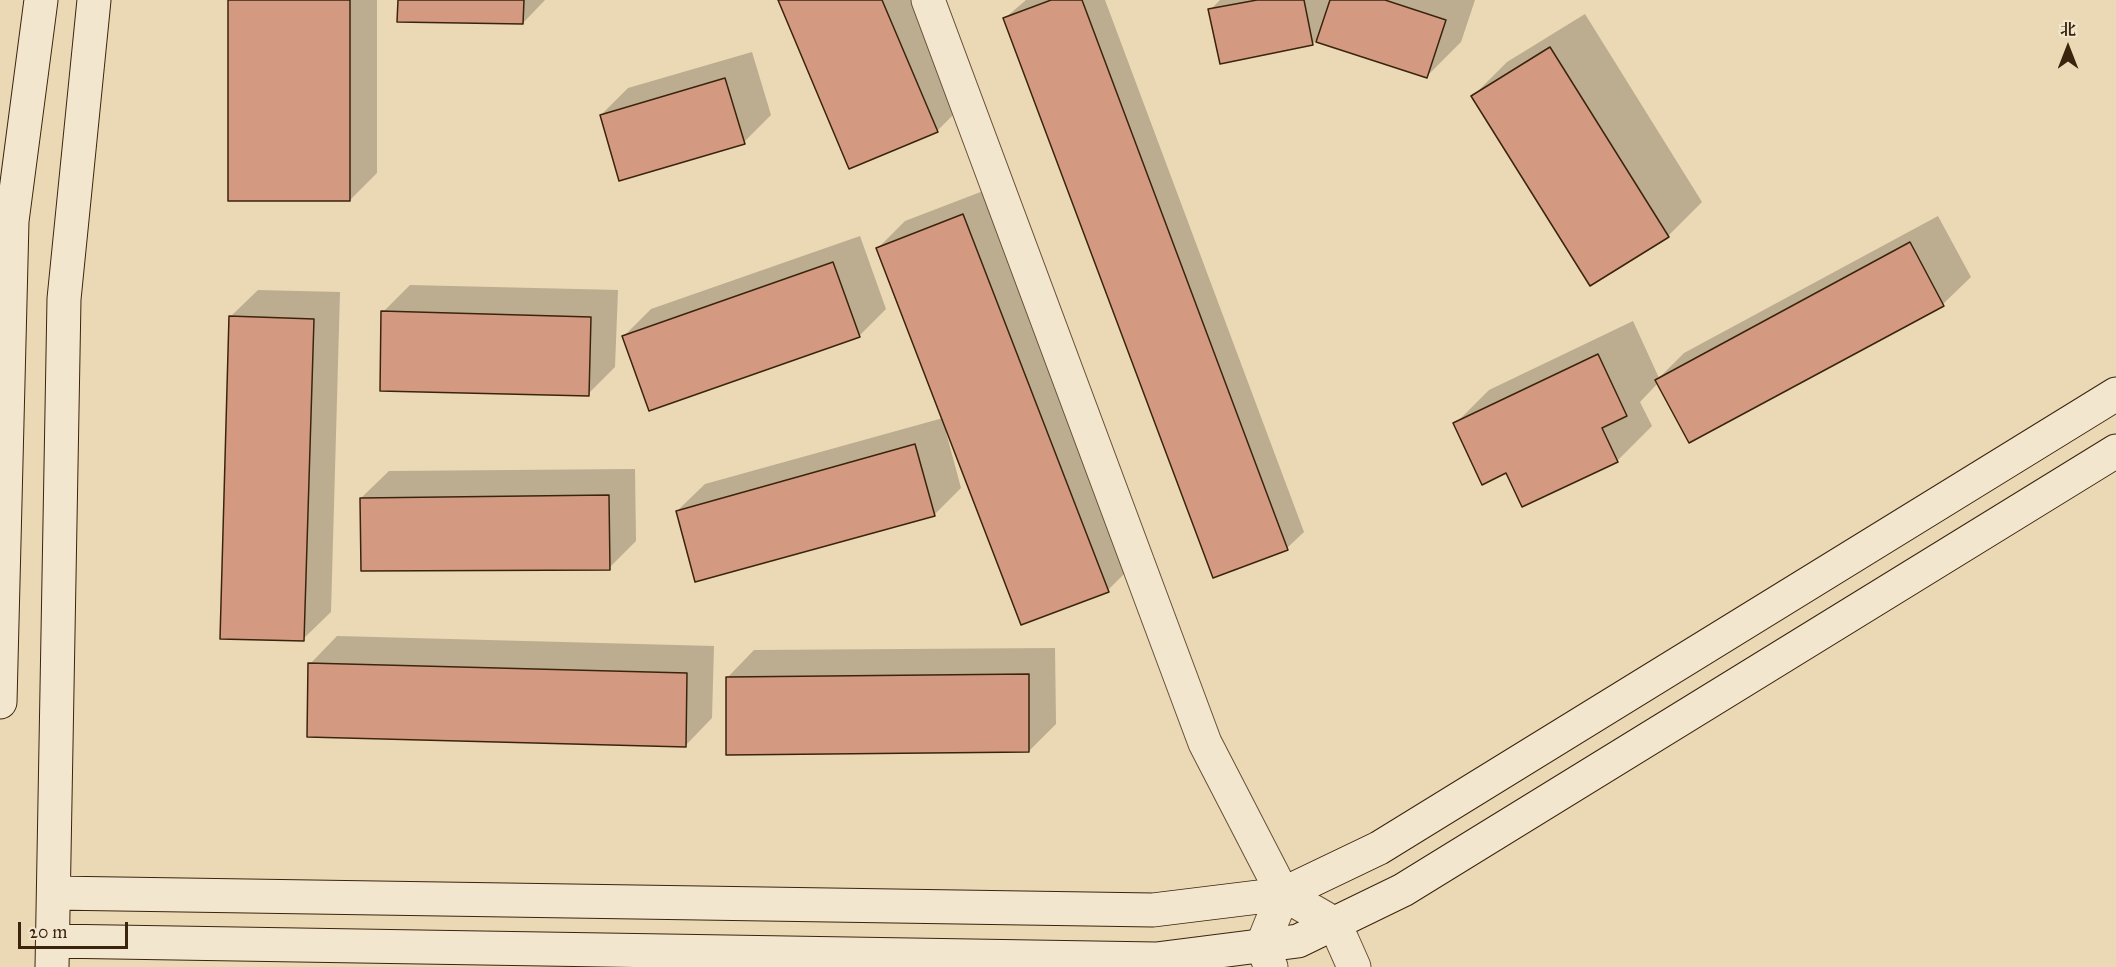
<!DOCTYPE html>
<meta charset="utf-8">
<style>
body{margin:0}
#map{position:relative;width:2116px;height:967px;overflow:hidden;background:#ebd8b4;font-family:"IM FELL Great Primer","Noto Serif SC",serif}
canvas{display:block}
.north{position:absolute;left:2038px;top:18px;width:60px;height:60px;-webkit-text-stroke:4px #f2e6ce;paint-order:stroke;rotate:0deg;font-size:16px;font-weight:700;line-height:24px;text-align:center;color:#3b240d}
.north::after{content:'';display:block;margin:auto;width:21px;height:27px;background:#3b240d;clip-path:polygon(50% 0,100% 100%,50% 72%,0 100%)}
.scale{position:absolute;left:18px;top:922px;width:110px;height:27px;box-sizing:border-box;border:3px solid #3b240d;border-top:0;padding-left:8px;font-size:18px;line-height:21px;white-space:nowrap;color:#3b240d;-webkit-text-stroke:4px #f2e6ce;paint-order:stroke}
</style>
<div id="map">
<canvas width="2116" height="967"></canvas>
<div class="north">北</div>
<div class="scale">20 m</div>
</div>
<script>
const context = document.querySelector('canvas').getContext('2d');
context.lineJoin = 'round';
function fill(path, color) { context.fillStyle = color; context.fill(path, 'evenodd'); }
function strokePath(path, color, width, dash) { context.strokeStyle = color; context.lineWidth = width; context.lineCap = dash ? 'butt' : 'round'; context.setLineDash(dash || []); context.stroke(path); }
fill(new Path2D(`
 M229,0h148v173l-27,27z
 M399,0h146l-22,23z
 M780,0h140l44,104 -27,27z
 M1026,0h79l199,532 -17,16 -74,28 -208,-558z
 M1220,0h255l-14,42 -34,34 -111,-36 -4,4 -102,-34z
 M1585,14l117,188 -34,34 -195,-140 34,-34z
 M752,52l19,63 -27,27 -143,-27 27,-27z
 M991,188l144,375 -27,27 -160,-159 -2,1 15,56 -27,27 -257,-4 28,-27 238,-66 -65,-170 27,-27z
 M1938,216l33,61 -28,27 -253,137 -32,-58 -18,19 12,24 -34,34 -95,45 -16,-34 -52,-47 34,-34 144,-69 26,57 25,-25z
 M860,236l26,73 -27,27h-235l27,-27z
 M410,285l208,5 -3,77 -27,27 -205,-82z
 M258,290l82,2 -9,320 -28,27 -73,-322z
 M635,469l1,72 -27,27 -248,-70 28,-27z
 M337,636l377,10 -2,72 -27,28 -375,-82z
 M1055,648l1,76 -27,27 -302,-73 27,-28z`), '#0003');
const building = new Path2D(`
 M228,0h122v201h-122z
 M398,0h126l-1,24 -126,-2z
 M778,0h104l56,132 -89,37z
 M1051,0h31l206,550 -75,28 -210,-560z
 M1257,0h47l9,45 -93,19 -12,-55z
 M1330,0h55l61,20 -19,58 -111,-36z
 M1550,47l119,190 -79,49 -119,-190z
 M725,78l20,66 -126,37 -19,-66z
 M963,214l146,378 -88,33 -145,-377z
 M1910,242l34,64 -255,137 -34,-63z
 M833,262l27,75 -211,74 -27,-75z
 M381,311l210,6 -2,79 -209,-5z
 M229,316l85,3 -10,322 -84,-2z
 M1598,354l29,62 -25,12 16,34 -96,45 -16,-34 -24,12 -29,-62z
 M915,444l20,72 -240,66 -19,-71z
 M609,495l1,75 -249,1 -1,-73z
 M308,663l379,10 -1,74 -379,-10z
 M1029,674v78l-303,3v-78z`);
fill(building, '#d49a81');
strokePath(building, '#3b240d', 1.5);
const street = new Path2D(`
 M928,0l277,743 78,151 52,30 19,43
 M1271,967l-9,-21 21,-52`);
const secondary = new Path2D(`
 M0,702l12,-481 29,-221
 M54,893l1099,17 130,-16 96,-46 737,-454
 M53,941l1103,18 142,-18 105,-51 713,-439
 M52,967l12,-668 30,-299`);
strokePath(street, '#675137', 35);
strokePath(secondary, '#3b240d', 35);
strokePath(street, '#f2e6ce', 33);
strokePath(secondary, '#f2e6ce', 33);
</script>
